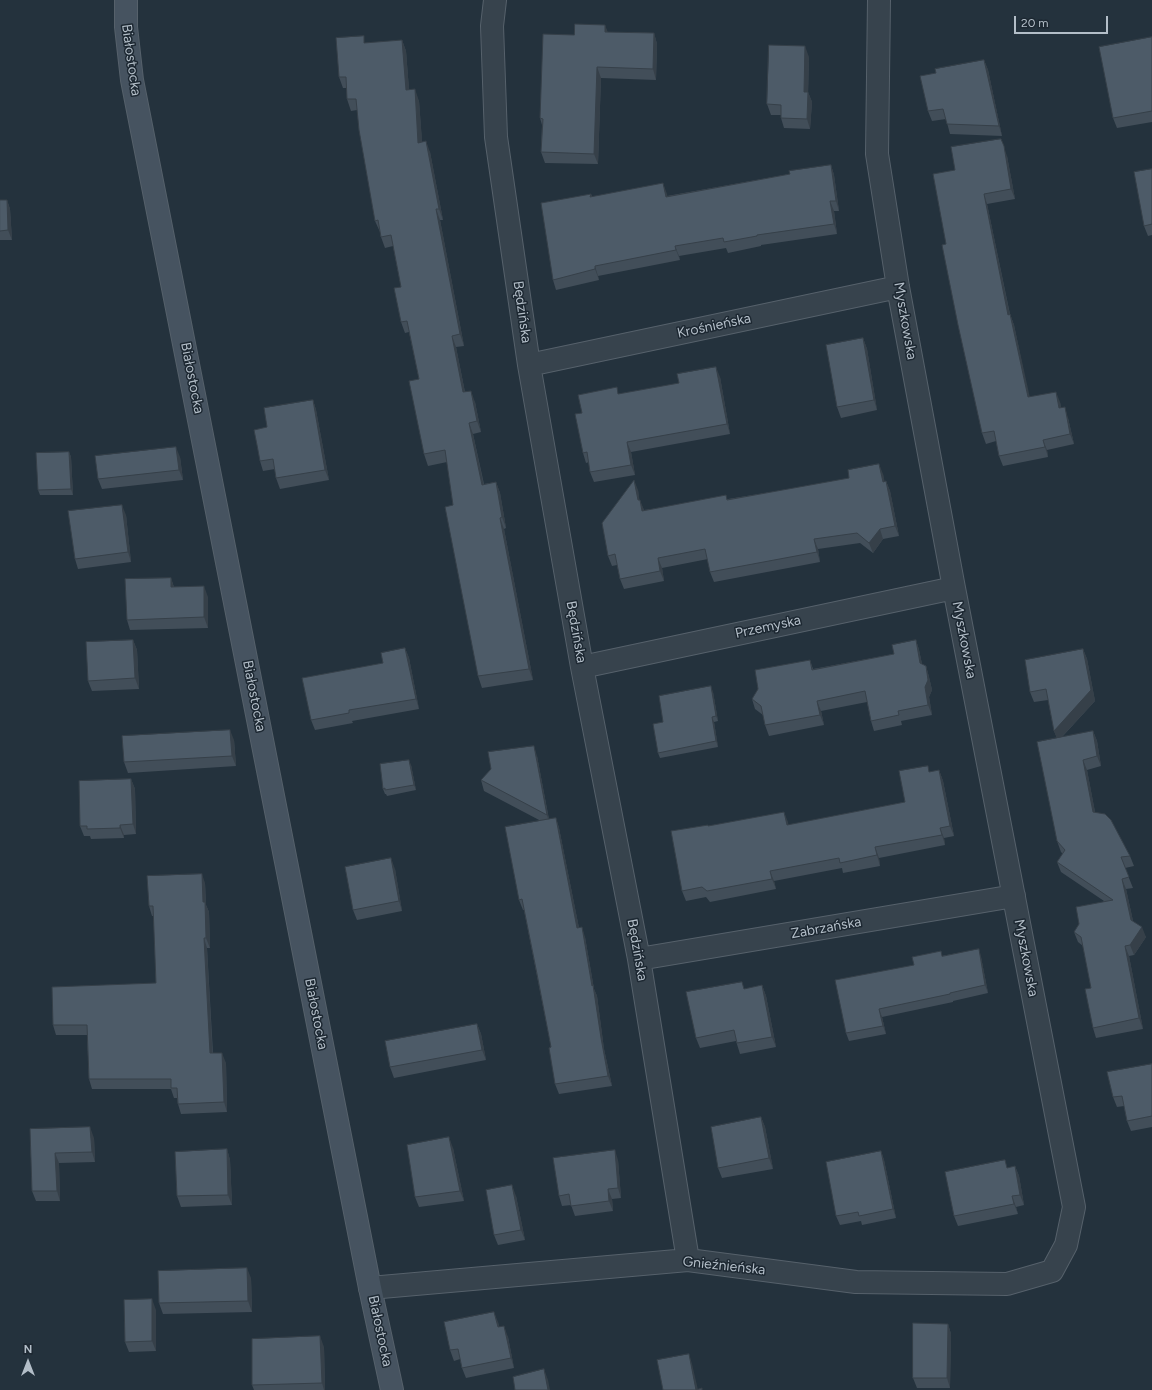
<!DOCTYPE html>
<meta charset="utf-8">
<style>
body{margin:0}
#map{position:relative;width:1152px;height:1390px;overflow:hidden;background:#24323d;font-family:Figtree,sans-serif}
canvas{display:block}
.north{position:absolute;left:8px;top:1342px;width:40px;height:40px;-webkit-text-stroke:3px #1d2832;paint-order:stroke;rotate:0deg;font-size:11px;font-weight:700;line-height:16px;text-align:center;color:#b3bec8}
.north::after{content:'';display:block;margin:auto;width:14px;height:18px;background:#b3bec8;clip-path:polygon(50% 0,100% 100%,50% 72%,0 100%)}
.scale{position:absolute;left:1014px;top:16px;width:94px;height:18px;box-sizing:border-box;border:2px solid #b3bec8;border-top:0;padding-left:5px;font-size:12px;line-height:14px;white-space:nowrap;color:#b3bec8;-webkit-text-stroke:3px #1d2832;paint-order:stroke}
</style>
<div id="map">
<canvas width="1152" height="1390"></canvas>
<div class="north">N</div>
<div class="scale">20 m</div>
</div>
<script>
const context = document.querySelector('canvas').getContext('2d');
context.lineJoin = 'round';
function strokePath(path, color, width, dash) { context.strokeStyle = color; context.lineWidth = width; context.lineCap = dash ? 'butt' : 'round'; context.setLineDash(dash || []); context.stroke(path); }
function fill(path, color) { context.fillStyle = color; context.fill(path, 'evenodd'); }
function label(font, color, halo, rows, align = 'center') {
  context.font = font + ' Figtree,sans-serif'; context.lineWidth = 3; context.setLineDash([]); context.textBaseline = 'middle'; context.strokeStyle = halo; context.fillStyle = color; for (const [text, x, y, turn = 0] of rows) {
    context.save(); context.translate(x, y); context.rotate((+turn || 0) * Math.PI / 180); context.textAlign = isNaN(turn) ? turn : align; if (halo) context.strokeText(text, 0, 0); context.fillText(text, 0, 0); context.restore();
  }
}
const street = new Path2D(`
 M495,0l-3,26 4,111 33,228 53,302 57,292 49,301
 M529,365l369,-78
 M582,667l372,-79
 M639,959l375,-63
 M370,1288l318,-28 168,22 151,2 45,-13 14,-26 8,-38 -120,-619 -56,-301 -21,-133 2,-154`);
const secondary = new Path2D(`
 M126,0v27l6,53 238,1208 22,102`);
strokePath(street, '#56616b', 24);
strokePath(secondary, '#56616b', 24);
strokePath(street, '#37434d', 22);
strokePath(secondary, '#465360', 22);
fill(new Path2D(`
 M605,25l2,7 47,1 3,11 -1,36 -55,-2 -3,86 -53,-1 -4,-11 1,-27 -2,-7 34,-83z
 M1152,37v85l-35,6 -4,-10z
 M402,40l4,11 3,39 10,11 3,41 8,10 13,68h-3l24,126 -8,1 9,45 10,10 6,30 -8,2 11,50 12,-2 4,11 6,35 -2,1 29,151 -51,8 -4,-12 -31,-214 -19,4 -4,-12 -5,-75 -10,-47 -4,1 -4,-11v-35l-8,-41 -8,2 -4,-11 -1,-5 -5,-11 -18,-111 -6,1 -4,-12v-11h-4l-4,-11 27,-34z
 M809,57l-1,35 4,10 -2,27 -26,-1 -3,-10v-3h-10l-4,-11z
 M984,60l4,10 14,66 -52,-2 -4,-15 -14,2 -4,-10 8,-38z
 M1007,156l8,43 -28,5 23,110 4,11 15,72 31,5 1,6 7,10 6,26 -27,6 1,7 -45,9 -4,-10 -3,-15 -10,3 -4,-11 -27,-263z
 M831,165l3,10 5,36h-5l3,23 -76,11v1l-33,7 -2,-5 -47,8 1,4 -82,16 1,4 -43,10 -3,-10 38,-86 1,3 75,-3v2l123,-22z
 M1152,169v66l-4,1 -4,-10z
 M0,200h7l3,9 2,31h-12z
 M863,338l4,11 10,61 -36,8 -4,-11z
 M720,377l10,57 -99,18 4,23 -41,7 -4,-10 -1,-10 -3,1 -3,-10 -1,-40 37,-19z
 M313,400l3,10 13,70 -49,9 -4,-11 -1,-9 -12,2 -3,-10 7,-34z
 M69,452l2,5 2,38h-33l-2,-5z
 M180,457l3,23 -81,9 -4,-10z
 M883,474l1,8 2,-1 4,10 9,45 -16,3 -10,14 -13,-10 -42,6 2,13 -106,20 -4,-10 -2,-13 -46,9 2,13 -40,8 -4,-10 -3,-14 -5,1 -4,-10 30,-66 1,10 5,10 84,-11z
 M126,515l5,47 -53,7 -3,-10z
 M171,578l3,9 34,10v31l-78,2 -3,-10z
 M133,640l4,10 2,39 -47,2 -4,-10z
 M916,640l3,10 3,14 4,2 3,11 3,13 -3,7 3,18 -31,6 1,4 -28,6 -3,-10 -4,-19 -46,9 3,14 -55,11 -4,-11 -2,-10 -8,-6 -3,-10 58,-39 3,9 81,-15z
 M405,648l4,10 10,51 -67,12 1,2 -38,7 -4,-10 72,-57z
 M1083,649l4,10 8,42 -33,36 31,-6 4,10 4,25 -14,4 8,42 35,44 4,10 -9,2 8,20 -7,1 7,32 13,16 -12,18 -5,1 14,73 -47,9 -3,-10 -2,-40 -8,-42 -5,-4 -4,-10 30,-31 -43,-29 -4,-10 6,-8 -2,-2 -4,-11v-103l-3,-7 -6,-31 -14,2 -4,-10z
 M713,692l5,29 -4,1 4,25 -58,11 -2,-5 5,-31z
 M234,740l2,26 -108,7 -4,-11z
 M537,756l12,63 7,-1 3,10 20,100 6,9 9,52 3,7 7,53 8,37 -53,8 -4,-10 -4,-37 -27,-137h-1l-4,-10 22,-79 -57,-30 -3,-11z
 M411,765l5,25 -29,6 -1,-2h-1l-2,-5z
 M939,770l4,11 11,55 -10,2 1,7 -66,13 1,8 -37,7 -1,-5 -68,13 2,8 -66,13 -4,-5 -20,4 -4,-10 106,-69v3l117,-23 26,-30z
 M131,779l4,10 1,45 -12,1v3l-33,1 -1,-3h-6l-4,-10z
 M395,869l7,42 -45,9 -4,-10z
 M205,883l1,22 3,7 1,36h-3l6,105 13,10 1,49 -46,2 -3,-10 -1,-6h-3l-3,-9h-79l-3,-10 -2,-44h-31l-3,-10 103,-42 -2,-67h-2l-3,-10z
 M941,951l1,5 39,1 7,36 -35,8v1l-71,15 4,17 -37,7 -3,-8 68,-68z
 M762,985l4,11 10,51 -36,7 -4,-13 -36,7 -4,-10 49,-49z
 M477,1024l4,10 5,26 -92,18 -4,-11z
 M1152,1064v63l-21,4 -4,-10 -3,-15 -7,1 -4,-10z
 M761,1117l4,10 8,42 -51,9 -4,-10z
 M30,1129l64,9 1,24 -36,1 1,38h-24l-4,-10z
 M453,1148l11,53 -45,6 -4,-10z
 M227,1149l3,11 2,45 -51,2 -4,-11z
 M881,1151l3,9 12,58 -34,7 -1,-4 -21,4 -4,-9z
 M618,1160l3,38 -9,1 1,12 -38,5 -4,-11 -9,1 -3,-10z
 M1005,1160l2,8 8,-2 4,10 5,29 -8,2 2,7 -60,12 -4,-10z
 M516,1196l9,44 -27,5 -4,-10z
 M251,1278l1,34 -89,2 -4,-11z
 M156,1310v41l-27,1 -4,-10z
 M498,1322l1,5 9,10 6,31 -48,10 -4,-10 -2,-9 -6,2 -4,-11z
 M948,1324l3,10 -1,54h-33l-4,-10z
 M324,1347l1,43h-71l-2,-5z`), '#424e59');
fill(new Path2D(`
 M605,25l4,10 -4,-3z
 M654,33l3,11 -1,36 -3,-11z
 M402,40l4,11 4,50 -4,-11z
 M805,46l4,11 -1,45 -4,-10z
 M984,60l4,10 14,66 -3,-10z
 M597,67l4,11 -3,86 -4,-10z
 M415,89l4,12 4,53 -5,-11z
 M808,92l4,10 -2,27 -3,-10z
 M1001,139l6,17 8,43 -4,-10z
 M426,141l4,11 13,68 -4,-11z
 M831,165l3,10 5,36 -3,-10z
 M663,183l4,11 3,13 -4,-10z
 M984,194l3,10 25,121 -4,-10z
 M7,200l3,9 2,31 -4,-10z
 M830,201l4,10 3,23 -3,-10z
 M436,209l4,11 24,126 -4,-12z
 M675,246l4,10 1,4 -4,-10z
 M595,266l3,10 1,4 -4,-11z
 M1010,314l4,11 18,82 -4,-10z
 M452,336l4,11 11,56 -4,-11z
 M863,338l4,11 10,61 -3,-10z
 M716,367l4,10 10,57 -3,-10z
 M471,391l4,11 6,30 -4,-11z
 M1056,392l4,10 3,17 -4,-11z
 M313,400l3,10 13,70 -4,-10z
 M1065,407l3,11 6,26 -4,-10z
 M469,423l4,11 13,62 -4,-11z
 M1043,440l4,10 1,7 -3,-10z
 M627,442l4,10 4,23 -4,-10z
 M176,447l4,10 3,23 -4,-10z
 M69,452l2,5 2,38 -2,-6z
 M879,464l4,10 4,18 -4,-10z
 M634,480l4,10 3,20 -3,-10z
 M886,481l4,10 9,45 -4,-10z
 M496,482l4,11 6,35 -4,-11z
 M640,500l4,10 2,11 -4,-10z
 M122,505l4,10 5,47 -3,-10z
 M500,518l4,11 29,151 -4,-11z
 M880,529l3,10 -10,14 -4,-10z
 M814,539l4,10 2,13 -3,-10z
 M658,558l4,10 2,13 -4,-10z
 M171,578l3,10 -3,-1z
 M204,586l4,11v31l-4,-11z
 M133,640l4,10 2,39 -4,-11z
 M916,640l3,10 5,23 -4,-10z
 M405,648l4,10 10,51 -3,-10z
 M1083,649l4,10 8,42 -37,40 -4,-10z
 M926,666l3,11 3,13 -3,7 3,18 -4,-10 -3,-18z
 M711,686l2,6 5,29 -2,-5z
 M817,701l4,10 3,14 -4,-10z
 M712,717l2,5 4,25 -2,-6z
 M230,730l4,10 2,26 -4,-10z
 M1093,731l4,10 4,25 -4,-10z
 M534,746l3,10 13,70 -3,-11z
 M409,760l2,5 5,25 -2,-5z
 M1083,760l4,10 10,53 -4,-11z
 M939,770l4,11 11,55 -4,-10z
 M131,779l4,10 1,45 -3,-10z
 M784,812l4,10 2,13 -3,-10z
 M556,818l3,10 22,110 -4,-10z
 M120,825l4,10v3l-4,-10z
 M940,828l4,10 1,7 -3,-10z
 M875,847l4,11 1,8 -3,-11z
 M391,858l4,11 7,42 -3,-10z
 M770,871l4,10 2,8 -4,-10z
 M202,874l3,9 1,22 3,7 1,36 -4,-10 -3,-36z
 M1122,879l4,10 9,41 -4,-10z
 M582,927l3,10 9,52 3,7 7,53 8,37 -4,-10 -7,-38z
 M1142,927l4,10 -12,18 -4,-10z
 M204,938l3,10 6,115 -3,-10z
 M1125,946l4,10 14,73 -4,-11z
 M979,949l2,8 7,36 -3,-8z
 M762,985l4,11 10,51 -4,-10z
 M879,1009l3,8 4,17 -3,-8z
 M477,1024l4,10 5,26 -4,-10z
 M222,1053l4,10 1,49 -3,-10z
 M761,1117l4,10 8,42 -4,-11z
 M90,1127l4,11 1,24 -3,-10z
 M449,1137l4,11 11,53 -4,-10z
 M227,1149l3,11 2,45 -4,-10z
 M615,1150l3,10 3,38 -3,-10z
 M881,1151l3,9 12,58 -3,-9z
 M55,1153l4,10 1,38 -3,-10z
 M1015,1166l4,10 5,29 -4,-10z
 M512,1185l4,11 9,44 -4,-10z
 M608,1189l4,10 1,12 -4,-10z
 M1012,1196l4,11 2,7 -4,-10z
 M247,1268l4,10 1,34 -4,-11z
 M152,1299l4,11v41l-4,-10z
 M494,1312l4,10 3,16 -3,-11z
 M948,1324l3,10 -1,54 -3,-10z
 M504,1326l4,11 6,31 -3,-10z
 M320,1336l4,11 1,43h-1l-2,-7z
 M689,1354l3,10 6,26h-2z
 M544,1369l4,11 2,10h-2z`), '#364049');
const building = new Path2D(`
 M575,24l30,1v7l49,1 -1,36 -56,-2 -3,87 -53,-2 2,-33 -3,-1 3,-84 31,1z
 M364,36v7l38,-3 4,50 9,-1 3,54 8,-2 13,68h-3l24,125 -8,2 11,56 8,-1 6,30 -8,2 13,62 14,-3 6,35 -2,1 29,151 -51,7 -33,-169 8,-2 -8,-55 -21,4 -15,-73 10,-2 -12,-58 -6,1 -7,-34 7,-1 -10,-52 -10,2 -3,-17 -3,1 -16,-91 -3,-31h-9l-1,-22h-7l-3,-39z
 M1152,37v74l-39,7 -14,-71z
 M769,45l36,1 -1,46h4l-1,27 -26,-1v-13l-14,-1z
 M984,60l15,66 -52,-2 -4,-15 -15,2 -8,-35 16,-3 -1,-4z
 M1001,139l3,7 7,43 -27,5 24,121 2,-1 18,83 28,-5 3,16 6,-1 5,27 -27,6 2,7 -46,9 -5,-25 -12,2 -24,-108 -16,-80 4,-1 -13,-70 22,-4 -4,-23z
 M831,165l5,36h-6l4,23 -77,11v1l-33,6 -1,-4 -48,8 1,4 -81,16v3l-42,11 -12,-77 50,-9 -1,3 73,-14 3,14 124,-23 -1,-3z
 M1152,169v55l-8,2 -10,-54z
 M0,200h7l1,30 -8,1z
 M863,338l11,62 -37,7 -11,-62z
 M716,367l11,57 -100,18 4,23 -41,7 -3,-20 -4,1 -8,-39 7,-1 -4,-18 39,-8 1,7 61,-11 -2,-9z
 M313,400l12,70 -49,8 -3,-19 -13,2 -3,-16 -3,-15 13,-3 -3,-19z
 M176,447l3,23 -81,9 -3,-23z
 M69,452l2,37 -33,1 -2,-37z
 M879,464l4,18 3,-1 9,45 -15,3 -11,14 -12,-10 -43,6 3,13 -107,20 -5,-23 -47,9 2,13 -40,8 -5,-25 -7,2 -6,-33 32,-43 4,20h2l2,11 84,-16 1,5 122,-22 -1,-8z
 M122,505l6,47 -53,7 -7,-48z
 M171,578v9l33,-1v31l-77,3 -2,-41z
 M133,640l2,38 -47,3 -2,-39z
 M916,640l4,23 6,3 2,14 -3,7 3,18 -30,6 1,4 -28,6 -6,-30 -48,10 3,14 -55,10 -4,-19 -9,-7 6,-10 -3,-19 55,-10 2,10 82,-16 -2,-9z
 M405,648l11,51 -67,11v3l-38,7 -9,-42 81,-15 -2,-10z
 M1083,649l8,41 -37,41 -8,-42 -16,3 -5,-32z
 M711,686l5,30 -4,1 4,24 -58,12 -5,-29 10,-2 -4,-26z
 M230,730l2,26 -108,6 -2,-26z
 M1093,731l4,25 -14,4 10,52 12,2 6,6 19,36 -9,1 8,20 -7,2 9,41 11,7 -12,18 -5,1 14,72 -46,10 -8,-39 6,-1 -10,-51 -7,-5 5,-8 -3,-17 37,-7 -56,-38 8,-12 -8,-9 -20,-99z
 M534,746l13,69 -66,-35 10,-11 -3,-17z
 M409,760l5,25 -29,5v-2l-2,1 -3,-25z
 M928,766l1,6 10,-2 11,56 -10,2 2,7 -67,12 2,8 -37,8 -1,-5 -69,13 2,8 -65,12 -5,-4 -20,4 -11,-60 37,-6v1l76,-14 3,13 118,-23 -6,-31z
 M131,779l2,45 -13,1v3l-33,1v-3h-7l-1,-45z
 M556,818l21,110 5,-1 10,59 1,-1 8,53 7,38 -53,8 -6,-36 2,-1 -14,-73 -15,-75 -3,1 -14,-73z
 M391,858l8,43 -46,9 -8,-43z
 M202,874l1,28h2l1,36h-2l6,115h12l2,49 -46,2 -1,-16h-6v-9h-82l-2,-54h-34l-1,-38 104,-4 -3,-77h-4l-2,-30z
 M979,949l6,36 -35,8v1l-71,15 4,17 -37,7 -11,-53 79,-15 -2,-8 29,-6 1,5z
 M742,982l2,7 18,-4 10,52 -35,6 -3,-13 -38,8 -10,-46z
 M477,1024l5,26 -92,17 -5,-26z
 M1152,1064v52l-25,5 -5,-25 -9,1 -6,-25z
 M761,1117l8,41 -51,10 -7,-41z
 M90,1127l2,25 -37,1 2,38h-25l-2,-62z
 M449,1137l11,54 -45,6 -8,-52z
 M227,1149l1,46 -51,1 -2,-44z
 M615,1150l3,38 -10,1 1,12 -38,5 -2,-12 -10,2 -6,-38z
 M881,1151l12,58 -34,7 -1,-4 -22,4 -10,-54z
 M1005,1160l2,8 8,-2 5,29 -8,1 2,8 -60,12 -9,-44z
 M512,1185l9,45 -27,5 -8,-45z
 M247,1268l1,33 -89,2 -1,-32z
 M152,1299v42l-27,1 -1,-42z
 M494,1312l4,15 6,-1 7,32 -49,10 -4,-19 -8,1 -6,-28z
 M913,1323l35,1 -1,54h-34z
 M320,1336l2,47 -70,2v-46z
 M689,1354l7,36 6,-2v2h-39l-6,-30z
 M544,1369l4,21h-33l-2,-13z`);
fill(building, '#4d5b68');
strokePath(building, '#364049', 1);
label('14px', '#b3bec8', '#1d2832', [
 ["Białostocka",131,60,82],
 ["Będzińska",522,312,82],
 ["Myszkowska",905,321,80],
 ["Krośnieńska",714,326,-12],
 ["Białostocka",192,378,79],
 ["Przemyska",768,627,-12],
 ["Będzińska",576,632,80],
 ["Myszkowska",964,640,79],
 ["Białostocka",254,696,79],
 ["Zabrzańska",826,928,-10],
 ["Będzińska",637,950,80],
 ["Myszkowska",1026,958,79],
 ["Białostocka",316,1014,79],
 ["Gnieźnieńska",724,1266,6],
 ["Białostocka",380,1331,78]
]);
</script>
